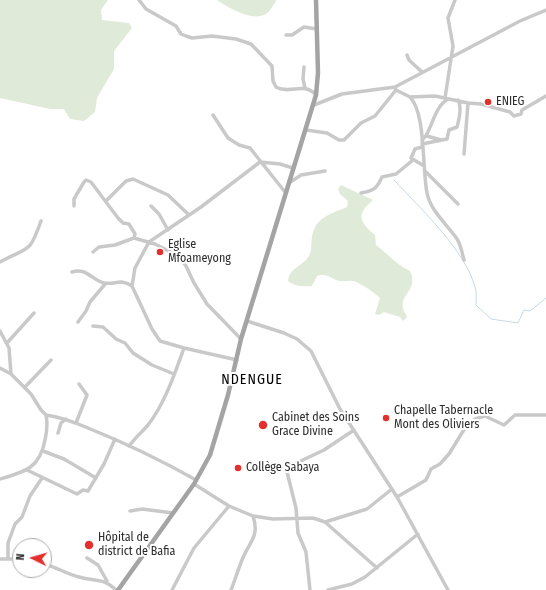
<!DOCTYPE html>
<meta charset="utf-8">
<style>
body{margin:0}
#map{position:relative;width:546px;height:590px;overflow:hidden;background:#fff;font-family:"Fira Sans Condensed",sans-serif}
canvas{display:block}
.north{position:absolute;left:12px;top:538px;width:40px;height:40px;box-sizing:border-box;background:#fff;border:1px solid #ababab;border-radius:50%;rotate:275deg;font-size:11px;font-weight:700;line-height:16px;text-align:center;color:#2c2c2c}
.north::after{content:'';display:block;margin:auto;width:14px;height:18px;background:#e3302d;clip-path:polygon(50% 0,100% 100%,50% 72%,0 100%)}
</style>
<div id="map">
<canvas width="546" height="590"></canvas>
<div class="north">N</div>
</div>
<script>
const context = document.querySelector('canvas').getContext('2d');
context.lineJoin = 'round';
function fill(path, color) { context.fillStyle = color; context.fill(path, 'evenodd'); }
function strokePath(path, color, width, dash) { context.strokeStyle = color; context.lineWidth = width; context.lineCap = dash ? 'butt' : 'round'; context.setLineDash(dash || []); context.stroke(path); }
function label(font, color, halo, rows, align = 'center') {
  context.font = font + ' "Fira Sans Condensed",sans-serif'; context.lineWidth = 4; context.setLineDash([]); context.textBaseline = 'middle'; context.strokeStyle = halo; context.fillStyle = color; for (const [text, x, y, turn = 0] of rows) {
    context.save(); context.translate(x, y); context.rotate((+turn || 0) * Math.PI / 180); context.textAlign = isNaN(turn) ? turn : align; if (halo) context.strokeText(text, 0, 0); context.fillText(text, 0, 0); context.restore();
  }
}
fill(new Path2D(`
 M0,0h108l-7,10 1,10 27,3 3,5 -18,23v18l-17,29 -2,14 -11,9 -14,-2 -6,-10h-14l-50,-11z
 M217,0h59v1c-3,4 -6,11 -10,13 -14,8 -37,-6 -49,-14z
 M341,185l32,15c-18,15 -13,22 2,35l1,10c12,9 21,20 34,26 9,18 -10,23 -7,37 0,3 3,6 4,9l-4,4 -3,-4 -16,-5 -5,3 -4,-1 5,-16c-5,-5 -21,-16 -27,-17 -4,-1 -9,1 -13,0 -9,-1 -11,-9 -23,-5l-5,10c-8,1 -18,0 -24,-5 1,-13 15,-15 21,-25 3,-5 2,-14 3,-19 3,-20 19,-23 35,-30l1,-6 -8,-7 -2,-5z`), '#e0ead9');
strokePath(new Path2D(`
 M394,180c26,28 71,70 81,107 2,5 1,13 1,18l15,14 27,4 6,-13 6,1 16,-13`), '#c4d8ea', 1);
strokePath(new Path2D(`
 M139,0l7,9 30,17 5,8 5,2 6,2 20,-2 24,3 15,5 21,22 1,15 3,6c14,8 28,-6 40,8
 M286,35h6l12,-8 13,2
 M407,55l2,5 13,12
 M304,67l-1,12 2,9
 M396,90l14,7 25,-1 33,7 13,1 29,8 4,4 7,-2 1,-4 24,-14
 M410,97c16,16 12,72 17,96 4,19 20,31 30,46 4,6 5,14 7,21
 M445,98l8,-52 -5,-28 7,-18
 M314,105l28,-11 53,-7 125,-66 26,-11
 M213,115l15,23 11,7 11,3 35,44
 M306,130l21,3 12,7h5l17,-17 14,-7 21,-26 -1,-2
 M427,136l14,4
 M422,140c9,-5 11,-33 26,-41
 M422,144l25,-5 2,-9 8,-3c2,-7 5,-20 1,-27
 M422,147l-7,2 -4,9 13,8
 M464,154l4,-51
 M425,171l33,33
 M289,183l12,-8 24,-4
 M361,193c13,-2 16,-5 21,-16l14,-3 17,-14
 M106,201l20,-20 7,-2 35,16 21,20
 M74,206v-7l10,-17 2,-2 5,2 27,36 5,5 6,1 6,10 -1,4
 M151,206l8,8 9,16
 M93,252l6,-5 16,-2 19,-7 21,6 23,12 8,10 8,17 13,21 34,35
 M0,262c29,-16 29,-7 41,-41
 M72,272c14,-5 20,8 32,11 12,2 16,-5 28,3
 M247,321l37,12 13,6 14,12 29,58 57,88 51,93
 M78,322l8,-11 4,-9 16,-19
 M93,326l10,1 13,12 9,4 8,10 19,12 22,9
 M0,331l9,17 2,26 20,20 10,16 5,5
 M7,343l27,-30
 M184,348l-24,-7 -8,-12 -20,-43 3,-18 14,-26 52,-35 59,-45 20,2 13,4
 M0,368l11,6
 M25,387l26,-27
 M76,423l11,-28 -8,-11
 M58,433l3,-10 5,-4
 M129,446c6,-8 13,-14 19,-21 17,-22 27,-52 36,-77l53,12
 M43,451l21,8 32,19
 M27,470l50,24 6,-4 5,1 16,-27 11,-25
 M0,479c25,-7 40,-11 45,-39 2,-9 3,-16 1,-25 15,2 28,7 42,13 37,15 73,32 108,52
 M194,484l35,22 24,10 20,3 40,-1 12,4 42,-13 25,-20
 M397,497l29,-17 5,-11 9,-5 9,-10 16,-26 10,-9 10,-3 19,9 11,-10h31
 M130,511l12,-2 31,4
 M325,522l52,46
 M87,558l11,7 9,16
 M0,559h20
 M8,559v-16l7,-19 7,-7 8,-21 12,-18
 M44,564c12,3 23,10 35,13 17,5 23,0 37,13
 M172,590l22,-42 35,-42
 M231,590c4,-10 7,-20 11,-30 7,-18 18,-23 11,-44
 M310,590l-4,-38 -8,-19 -2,-25 -10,-40 38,-18 30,-20
 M328,590l24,-6 13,-7 53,-43`), '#c9c9c9', 3.5);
strokePath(new Path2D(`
 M118,590l76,-106 16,-29 18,-60 13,-56 75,-244 2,-22 -2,-73`), '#a4a4a4', 4.5);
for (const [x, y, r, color] of [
 [488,102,4,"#e3302d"],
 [160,252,4,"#e3302d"],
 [386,418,4,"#e3302d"],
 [263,425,5,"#e3302d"],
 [238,468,4,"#e3302d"],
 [89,545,5,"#e3302d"]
]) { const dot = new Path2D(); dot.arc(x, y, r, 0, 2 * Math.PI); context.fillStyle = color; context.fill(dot); strokePath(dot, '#fff', 1.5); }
label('12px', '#2c2c2c', '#fff', [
 ["ENIEG",496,102],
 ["Eglise",168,245],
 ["Mfoameyong",168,259],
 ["Chapelle Tabernacle",394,411],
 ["Mont des Oliviers",394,425],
 ["Cabinet des Soins",272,418],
 ["Grace Divine",272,432],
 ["Collège Sabaya",246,468],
 ["Hôpital de",98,538],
 ["district de Bafia",98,552]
], 'left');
context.letterSpacing = '1px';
label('14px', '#000', '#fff', [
 ["NDENGUE",252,380]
]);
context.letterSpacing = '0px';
</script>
